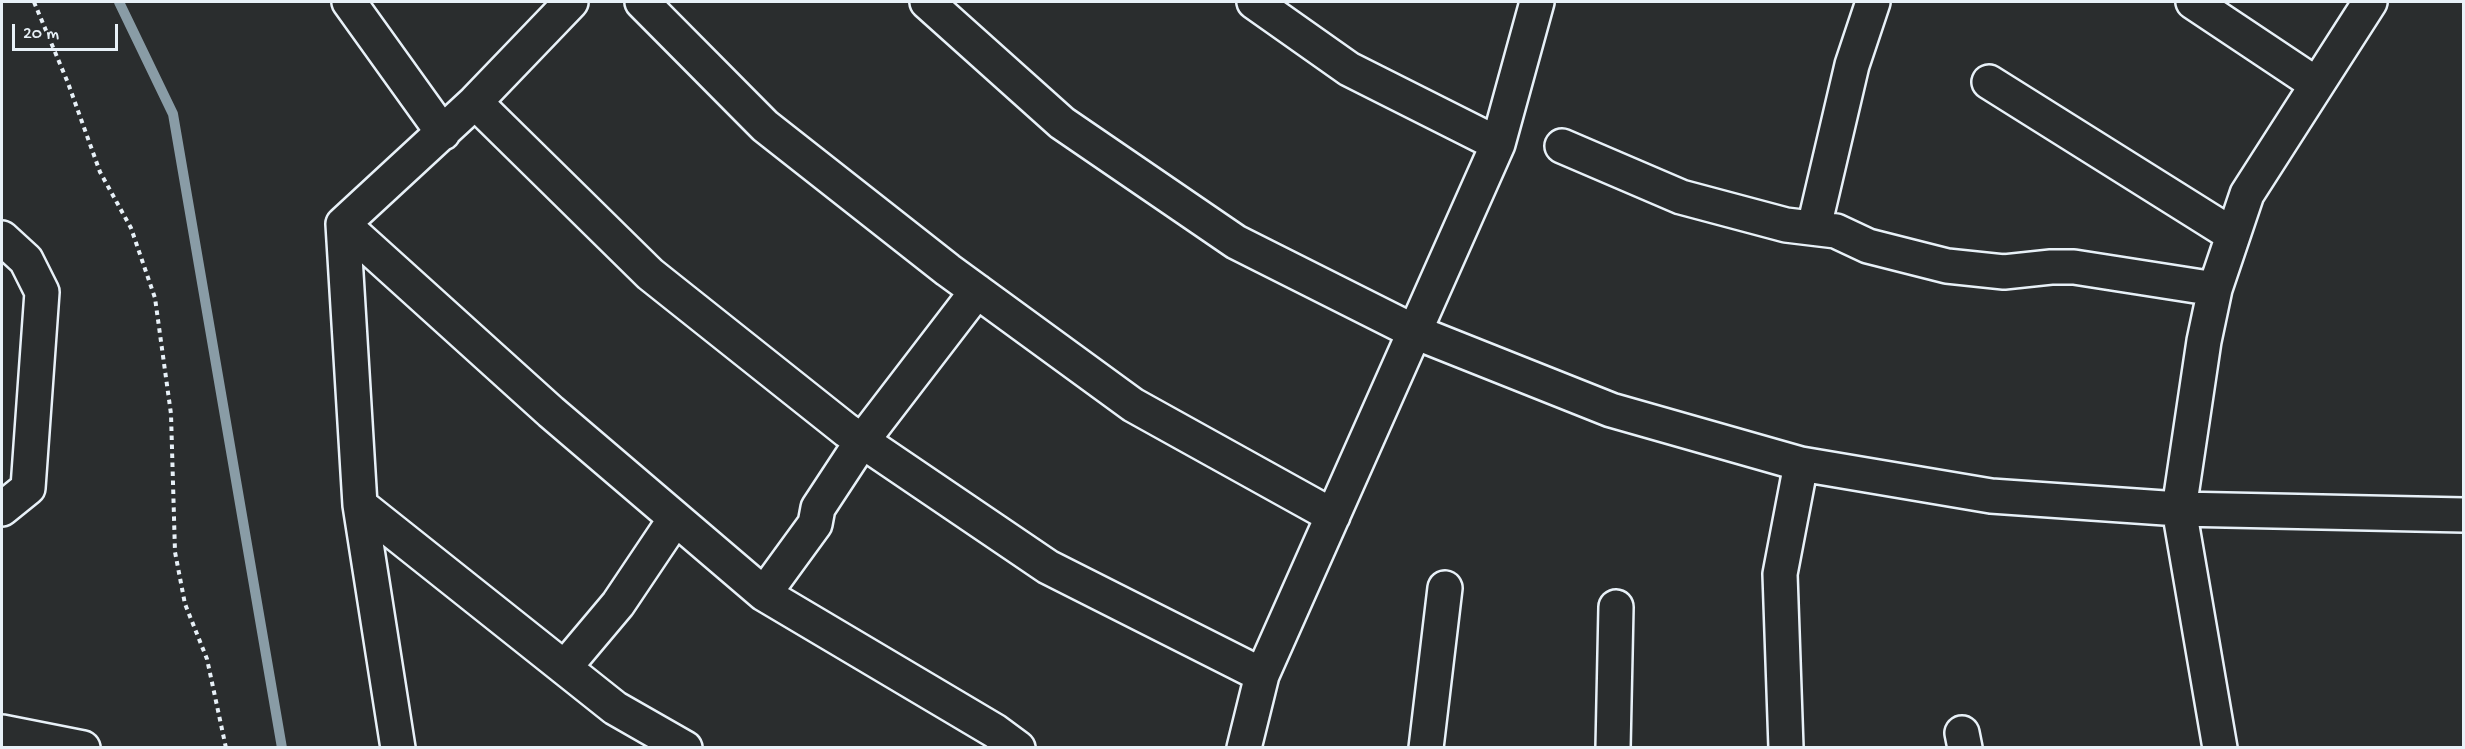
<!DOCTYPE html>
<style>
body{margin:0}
#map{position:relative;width:2465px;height:749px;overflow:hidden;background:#2a2d2e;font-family:"Gochi Hand",sans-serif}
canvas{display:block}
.frame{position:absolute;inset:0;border:3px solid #e8f1f8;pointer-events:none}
.scale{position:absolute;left:12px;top:24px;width:106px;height:27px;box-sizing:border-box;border:3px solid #e8f1f8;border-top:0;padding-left:8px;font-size:18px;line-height:21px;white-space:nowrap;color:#e8f1f8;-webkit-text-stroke:4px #2a2d2e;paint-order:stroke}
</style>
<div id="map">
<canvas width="2465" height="749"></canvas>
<div class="frame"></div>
<div class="scale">20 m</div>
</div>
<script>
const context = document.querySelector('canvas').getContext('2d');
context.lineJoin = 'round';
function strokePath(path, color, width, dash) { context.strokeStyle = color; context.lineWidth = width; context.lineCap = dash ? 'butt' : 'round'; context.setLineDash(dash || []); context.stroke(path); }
strokePath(new Path2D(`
 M119,2l54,112 109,634`), '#899ca6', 10);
const minor = new Path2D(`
 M349,2l94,131
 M642,2l123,124 183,144 185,135 200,111
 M927,2l135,121 174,119 179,90 196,78 190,54 190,32 188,13 285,6
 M1254,2l95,67 149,75
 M2193,2l123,82
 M1989,82l244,153
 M475,102l175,172 196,156 202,137 214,108
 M1562,146l119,51 105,28 50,6 32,15 79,20 57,6 47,-5h23l141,22
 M343,224l208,188 213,182 231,137 23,17
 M343,224l17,281 38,243
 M343,224l132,-122 96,-100
 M1814,227l38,-162 21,-63
 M2,238l24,22 16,32 -14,196 -26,21
 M360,505l255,203 70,40
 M764,594l51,-70 3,-16 44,-67 115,-150
 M565,667l53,-63 57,-85
 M2,732l81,16
 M1962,733l3,15
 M1244,748l18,-73 236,-531 39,-142
 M1426,748l19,-160
 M1613,748l3,-141
 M1786,748l-6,-174 21,-110
 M2220,748l-41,-239 25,-168 11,-52 32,-95 123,-192`);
strokePath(minor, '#e8f1f8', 38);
strokePath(new Path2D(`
 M34,2l34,81 32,89 31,56 24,70 16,116 4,138 10,52 22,55 19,89`), '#e8f1f8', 4, [4.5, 4.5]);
strokePath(minor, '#2a2d2e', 33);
</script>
